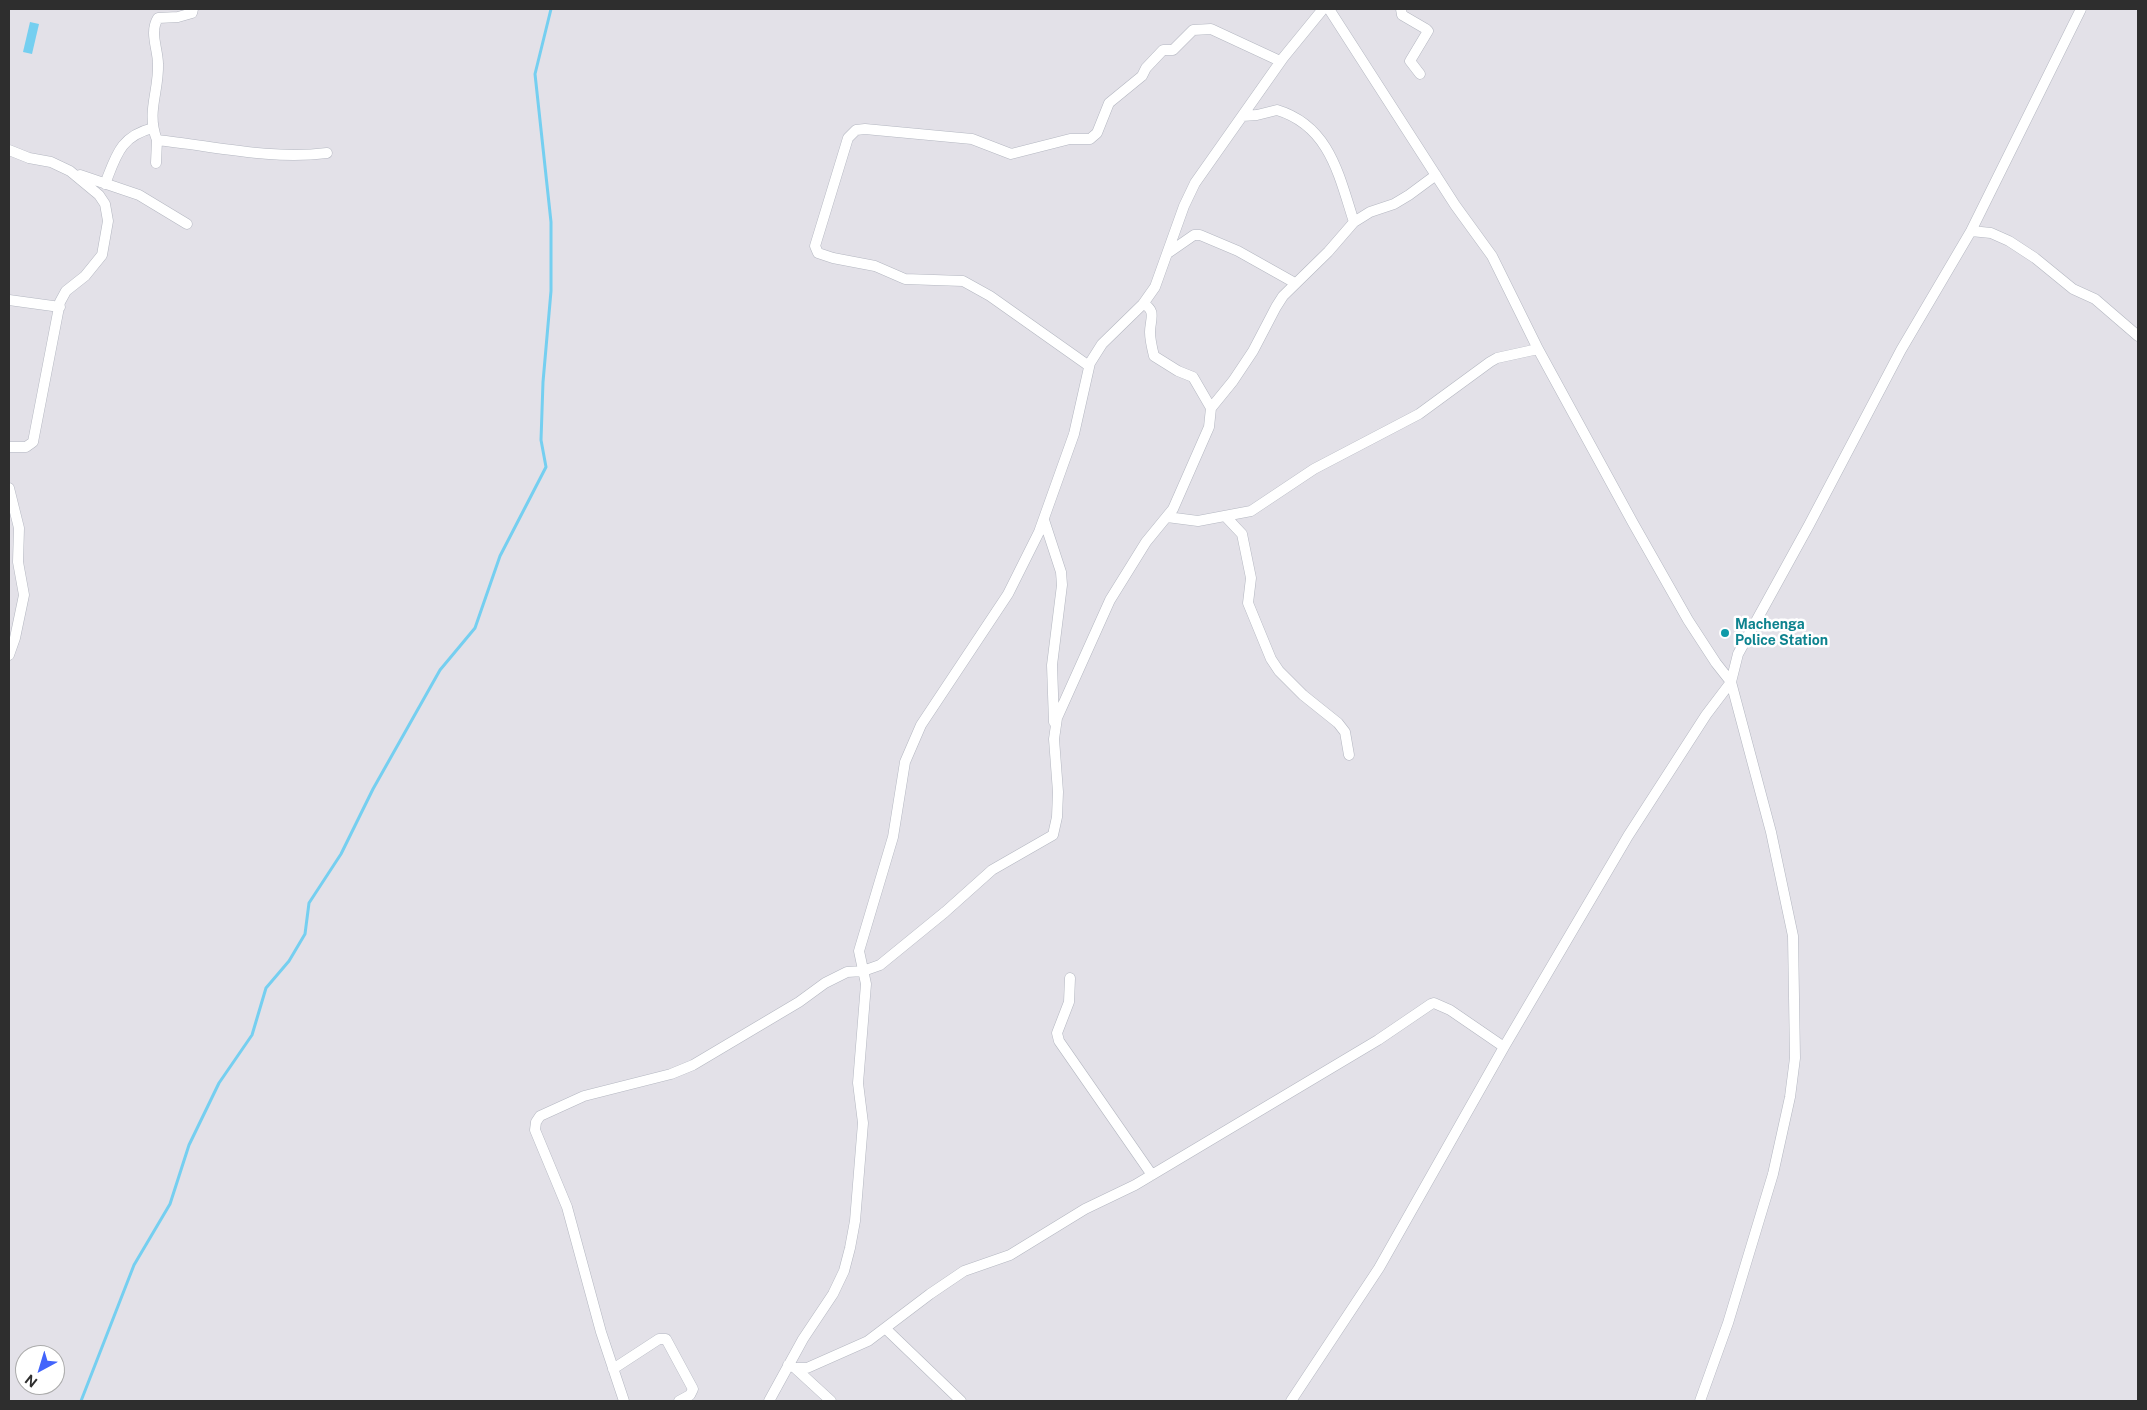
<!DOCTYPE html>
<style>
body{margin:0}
#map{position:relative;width:2147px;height:1410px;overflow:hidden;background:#efe9e1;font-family:"Public Sans",sans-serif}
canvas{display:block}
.frame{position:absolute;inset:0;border:10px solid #2e2e2e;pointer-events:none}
.north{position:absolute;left:15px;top:1345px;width:50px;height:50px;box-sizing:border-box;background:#fff;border:1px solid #ababab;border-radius:50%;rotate:219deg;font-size:14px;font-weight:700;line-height:20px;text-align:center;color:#2e2e2e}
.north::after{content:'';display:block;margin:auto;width:18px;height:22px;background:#4264fb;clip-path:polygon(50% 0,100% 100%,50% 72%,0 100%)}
</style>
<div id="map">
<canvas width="2147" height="1410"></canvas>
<div class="frame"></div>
<div class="north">N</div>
</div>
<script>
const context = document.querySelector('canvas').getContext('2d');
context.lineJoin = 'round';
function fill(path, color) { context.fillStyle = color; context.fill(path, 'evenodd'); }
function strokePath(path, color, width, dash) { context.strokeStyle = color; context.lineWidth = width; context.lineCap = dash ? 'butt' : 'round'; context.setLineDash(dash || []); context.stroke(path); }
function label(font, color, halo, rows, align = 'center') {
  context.font = font + ' "Public Sans",sans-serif'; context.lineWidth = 5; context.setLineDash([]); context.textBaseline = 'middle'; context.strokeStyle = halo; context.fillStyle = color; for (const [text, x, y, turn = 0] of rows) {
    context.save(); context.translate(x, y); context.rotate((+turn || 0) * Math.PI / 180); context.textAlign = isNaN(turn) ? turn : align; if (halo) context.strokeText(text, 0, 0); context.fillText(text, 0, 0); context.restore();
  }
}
fill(new Path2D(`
 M9,9h2129v1392h-2129zM25,1355h30v30h-30z`), '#e3e1e8');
fill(new Path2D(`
 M30,22l9,2 -7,30 -9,-2z`), '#75cff0');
strokePath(new Path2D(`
 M81,1401l53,-136 36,-61 19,-59 30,-62 33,-48 14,-47 23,-27 16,-27 4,-31 32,-49 32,-65 67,-119 35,-42 25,-72 46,-89 -5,-27 2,-58 8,-91v-69l-16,-148 16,-65`), '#75cff0', 3);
const minor = new Path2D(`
 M193,9l-1,4 -14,4 -20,1c-9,14 0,31 0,46 1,28 -12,48 -1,76 57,6 113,20 170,13
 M1401,9l1,6 24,14 2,2 -18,30 10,13
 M1242,116l15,-1 20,-5c53,16 62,66 77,112
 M9,150l20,8 22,4 19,9 29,24 6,9 3,17 -6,34 -17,21 -19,15 -6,11 -27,140 -7,5h-17
 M156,163l1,-23
 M80,175l59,20 48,29
 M105,184c11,-28 15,-48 48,-56
 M1971,231l20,2 18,8 26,17 38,31 22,10 43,37
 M1168,253l26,-18h6l38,16 57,32
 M9,300l51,7
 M1143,304c14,6 7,16 7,28 0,8 2,16 4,24l24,15 15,6 18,31
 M1089,366l-99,-70 -27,-15 -58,-2 -30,-13 -42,-8 -15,-5 -3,-7 33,-108 8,-8 9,-1 107,10 39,15 59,-15h20l7,-6 12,-30 33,-27 4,-8 17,-18h10l20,-20 18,-1 69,32
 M9,488l10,40 -1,34 6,33 -9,43 -6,17
 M1167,517l31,4 53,-10 63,-42 105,-55 71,-52 7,-4 41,-9
 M1226,517l16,17 9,44 -3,25 23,56 8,12 24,24 35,28 7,9 4,23
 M1044,520l17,52 1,13 -10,80 2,57
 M1070,978l-1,24 -12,31 2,8 93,134
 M886,1329l75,72
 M788,1365l7,3h12l61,-27 62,-47 34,-23 46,-16 75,-46 50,-24 243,-145 53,-36 3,-1 16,7 54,37
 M795,1368l36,33
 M613,1369l46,-30h7l27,50 -3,6 -11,6
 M624,1401l-23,-69 -34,-125 -32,-77 1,-8 4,-6 44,-20 87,-22 22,-9 106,-63 26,-19 22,-11 16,-1 17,-6 65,-53 47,-42 61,-35 4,-18 1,-25 -4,-53 3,-21 53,-118 36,-58 27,-33 36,-82 2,-19 22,-27 20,-30 23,-44 7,-11 45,-44 26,-30 16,-10 24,-8 15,-9 27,-20
 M769,1401l34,-62 30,-45 11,-23 6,-23 5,-27 8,-98 -5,-40 8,-99 -7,-33 34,-114 12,-75 16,-37 87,-131 31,-62 35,-98 16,-71 12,-19 41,-40 12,-17 29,-81 11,-23 88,-125 40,-49
 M1291,1401l88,-133 125,-221 124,-211 78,-121 25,-33 -15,-19 -28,-43 -55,-97 -95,-174 -46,-93 -37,-51 -126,-196
 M1700,1401l28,-78 45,-149 17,-77 5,-39 -2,-122 -22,-104 -40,-150 7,-28 71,-129 92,-175 70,-119 110,-222`);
strokePath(minor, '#b4b7c1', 11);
strokePath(minor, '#fff', 10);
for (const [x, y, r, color] of [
 [1725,633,5,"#0f9aa8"]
]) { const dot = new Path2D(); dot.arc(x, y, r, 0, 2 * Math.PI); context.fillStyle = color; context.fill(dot); strokePath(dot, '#fff', 2); }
label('bold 14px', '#0d838f', '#fff', [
 ["Machenga",1735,625],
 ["Police Station",1735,641]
], 'left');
</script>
